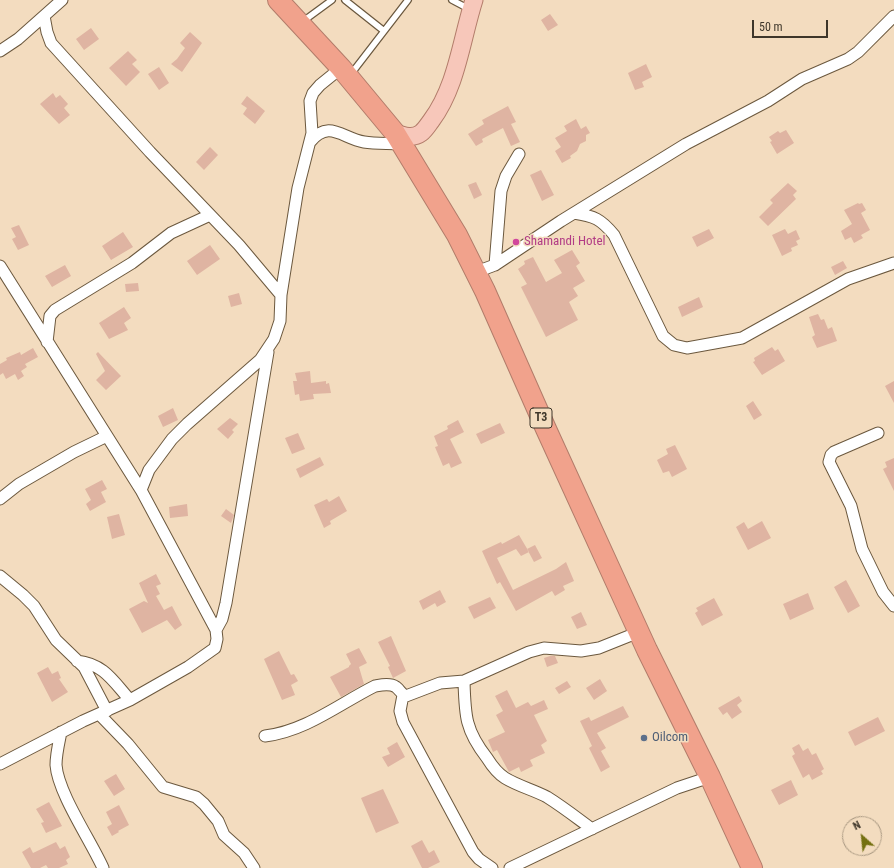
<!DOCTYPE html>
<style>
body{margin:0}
#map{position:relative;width:894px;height:868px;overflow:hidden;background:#f3dcbf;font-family:"Roboto Condensed",sans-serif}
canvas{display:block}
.north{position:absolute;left:842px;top:816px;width:40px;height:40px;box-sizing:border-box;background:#f3dcbf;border:1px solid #ab9a83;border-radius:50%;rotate:333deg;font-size:11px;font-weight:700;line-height:16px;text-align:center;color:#3e362a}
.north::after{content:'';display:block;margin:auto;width:14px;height:18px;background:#747011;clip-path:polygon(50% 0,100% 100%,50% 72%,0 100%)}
.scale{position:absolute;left:752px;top:20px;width:76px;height:18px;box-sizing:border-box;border:2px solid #3e362a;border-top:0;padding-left:5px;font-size:12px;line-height:14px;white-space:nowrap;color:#3e362a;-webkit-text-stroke:3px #f3dcbf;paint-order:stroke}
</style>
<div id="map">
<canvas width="894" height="868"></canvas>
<div class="north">N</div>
<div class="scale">50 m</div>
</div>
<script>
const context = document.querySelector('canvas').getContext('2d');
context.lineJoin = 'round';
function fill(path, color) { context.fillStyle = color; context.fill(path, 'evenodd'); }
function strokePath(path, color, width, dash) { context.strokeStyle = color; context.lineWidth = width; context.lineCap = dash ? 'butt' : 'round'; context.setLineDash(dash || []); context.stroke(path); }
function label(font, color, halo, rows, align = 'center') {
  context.font = font + ' "Roboto Condensed",sans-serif'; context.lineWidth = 3; context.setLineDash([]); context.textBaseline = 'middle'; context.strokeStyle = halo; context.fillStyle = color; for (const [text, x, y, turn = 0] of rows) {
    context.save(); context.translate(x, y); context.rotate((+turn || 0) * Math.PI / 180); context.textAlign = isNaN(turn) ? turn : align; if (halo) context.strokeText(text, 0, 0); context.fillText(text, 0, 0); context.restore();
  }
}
fill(new Path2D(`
 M550,14l8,11 -10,6 -7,-11z
 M91,28l8,11 -15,11 -8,-11z
 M190,32l12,11 -20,29 -11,-8 6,-5 8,-11 -5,-5z
 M128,51l9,9 -5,4 8,8 -14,14 -17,-18z
 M646,64l6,13 -10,5 2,5 -9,3 -7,-17z
 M159,67l10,16 -10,7 -11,-16z
 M53,93l3,5 4,-3 8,9 -4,4 6,7 -11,9 -19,-20z
 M247,96l18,15 -10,13 -12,-10 4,-6 -6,-4z
 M508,106l8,16 -5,2 9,18 -9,4 -8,-18 -21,11 1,3 -7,4 -8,-12 16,-10 -2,-4z
 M576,119l5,10 5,-3 4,7 -4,2v6l-6,3 -3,7 -7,5 1,2 -9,5 -7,-12 6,-4 -6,-9 12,-7 -3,-5z
 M786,130l8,13 -17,11 -7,-12 2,-1 -3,-4 9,-6 2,2z
 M210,147l8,8 -14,15 -8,-8z
 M541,170l13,25 -12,6 -12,-26z
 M476,182l6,13 -8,4 -6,-14z
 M788,183l9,8 -4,4 3,4 -28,27 -9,-9 14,-14 -3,-3z
 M858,203l1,1 3,-1 4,7 -5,3 9,17 -9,5 2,3 -9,5 -3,-6 -6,3 -4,-9 11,-7 -8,-14z
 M19,225l10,20 -11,5 -6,-11 4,-2 -5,-9z
 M709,229l5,9 -17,9 -5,-10z
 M785,229l3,5 8,-4 4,9 -4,2 2,4 -7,3 1,3 -10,5 -10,-21z
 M123,232l10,15 -22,13 -9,-14z
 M210,245l10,14 -23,16 -10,-14z
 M572,250l8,13 -4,3 9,15 -12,7 5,8 -9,6 9,18 -32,17 -25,-50 6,-3 -9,-15 7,-5 -1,-3 9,-4 13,25 16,-9 -8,-13z
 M843,261l4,7 -12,7 -4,-8z
 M65,265l6,11 -19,11 -7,-11z
 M138,283l1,8 -13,1 -1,-8z
 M239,293l3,11 -11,3 -3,-11z
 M699,297l4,10 -21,10 -4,-10z
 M124,307l7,11 -7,5 4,7 -19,9 -10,-16z
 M818,314l3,6 3,-1 4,10 4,-2 5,14 -20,7 -5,-11 3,-2 -6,-18z
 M772,347l3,4 3,-2 7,12 -23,14 -9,-13 2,-1 -1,-3z
 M33,348l5,9 -13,7 2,3 -6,4 3,5 -6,4 -3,-6 -9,5 -3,-6 -3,2v-11l7,-4 -1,-2 14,-6 1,3z
 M98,352l23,24 -15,14 -10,-10 9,-9 -9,-17z
 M310,371l1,12 15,-2v3l3,-1 2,10 -18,1 1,5 -14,2 -1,-7 -4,1 -2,-14h4l-2,-8z
 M894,381v22l-9,-17z
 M753,401l9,14 -8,5 -8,-14z
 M173,408l5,12 -15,7 -5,-11z
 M230,418l8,6 -6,6 2,2 -6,7 -11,-10z
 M458,420l6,12 -14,7 12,24 -11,5 -2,-5 -6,3 -8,-19 3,-1 -4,-10 14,-7 -1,-3z
 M500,423l5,10 -24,11 -5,-10z
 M298,433l7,16 -13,5 -7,-16z
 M675,445l12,24 -15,8 -3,-6 -6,2 -6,-13 11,-6 -2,-5z
 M320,457l4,8 -24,13 -4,-9z
 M894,458v33l-11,-22 4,-2 -2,-5z
 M102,480l5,9 -6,3 5,10 -16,9 -4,-7 5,-4 -6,-11z
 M339,496l8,15 -17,10 1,3 -7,4 -10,-23 13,-6 2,3z
 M187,504l1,12 -18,2 -1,-11z
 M226,509l8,6 -3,8 -10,-7z
 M119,514l6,21 -13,4 -5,-22z
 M762,521l9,17 -23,12 -12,-23 8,-5 4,7z
 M519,535l10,17 -8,4 -5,-7 -19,9 16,32 43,-21 10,-7 8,19 -11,5 2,4 -10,6 -3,-5 -36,20 -16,-29 -3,2 -15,-33 19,-9 1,2z
 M535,545l7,13 -8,4 -7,-13z
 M156,574l5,10 -5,2 4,8 -4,2 8,14 8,-4 10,19 -7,5 -8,-10 -25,13 -13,-24 15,-8 4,2 -9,-20z
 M846,580l14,26 -12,7 -14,-26z
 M440,590l6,12 -9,5 -2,-4 -12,7 -4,-9z
 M808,593l6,16 -24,11 -7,-16z
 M490,597l6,11 -22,11 -6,-12z
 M714,598l9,17 -21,11 -7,-13 3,-2 -2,-3z
 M581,612l6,13 -10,4 -6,-12z
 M391,636l15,35 -13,7 -5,-11 2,-1 -12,-24z
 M359,648l8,15 -8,4 5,17 -23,13 -11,-20 19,-10v-1l2,-2 -5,-10z
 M279,651l12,24 3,-1 4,7 -7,4 4,10 -13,5 -18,-41z
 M550,656h5l3,7 -11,4 -3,-9z
 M48,667l4,7 6,-3 3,7 -2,1 9,13 -16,10 -15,-29z
 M600,679l7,12 -13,9 -8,-12z
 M567,681l4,6 -12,7 -4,-6z
 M507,690l9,18 12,-6 3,4 13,-6 4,9 -14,6 13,26 -6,4 4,8 -15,7 3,6 -12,6 -2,-5 -10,5 -12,-22 -4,2 -5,-12 17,-8 -9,-17 7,-4 -8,-15z
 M739,696l3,5 -5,4 5,7 -10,7 -5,-7 -4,3 -5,-7z
 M623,706l6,11 -32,16 9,15 -5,3 9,16 -9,5 -12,-24 3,-2 -12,-25 9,-4 2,4z
 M878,717l7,14 -30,15 -7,-14z
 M397,742l8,15 -17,10 -6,-10 8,-3 -3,-6z
 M799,744l4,7 5,-3 4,7 4,-2 8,16 -3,2 2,3 -11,6 -3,-6 -6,4 -11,-22 3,-2 -3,-6z
 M116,774l9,15 -11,7 -10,-15z
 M791,780l7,15 -19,10 -8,-15z
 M383,789l16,34 -23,10 -15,-35z
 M49,802l13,24 -16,7 -5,-10 3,-1 -8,-13z
 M119,805l10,20 -11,6 1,1 -7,4 -5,-9 5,-3 -6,-12z
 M422,840l7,13 5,-3 6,12 -12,6h-6l-11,-22z
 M56,842l4,7 5,-3 5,11 -4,3 2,4 -9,4h-11l-2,-3 -6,3h-9l-9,-16 8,-5 3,6z`), '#dfb4a2');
const lane = new Path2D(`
 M345,0l39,31
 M452,0l17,9
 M302,22l30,-22
 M351,74l57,-74`);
const street = new Path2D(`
 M44,16l3,16 4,11 99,109 89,93 42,50
 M0,51l18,-12 44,-39
 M310,142c19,-23 32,-4 54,0 12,2 25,1 38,2
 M574,213c20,3 27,6 40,22l49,101 11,9 13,3 55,-10 106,-59 46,-16
 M495,265l6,-74 5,-15 13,-22
 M0,266l141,224 75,140 1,9 -2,9 -27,19 -58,33 -47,21 -83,43
 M476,272l19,-7 66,-44 125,-77 82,-43 34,-22 46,-20 10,-7 36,-36
 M47,342l3,-26 5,-6 77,-47 39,-30 39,-18
 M878,433l-44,19 -3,3 -2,7 22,44 11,43 21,43 11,14
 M141,490l8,-20 23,-31 15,-15 73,-64 14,-21 6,-18 1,-26 17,-107 14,-55 -2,-32 3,-8 7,-8 21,-17
 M0,499l19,-15 55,-32 33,-16
 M0,576l23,19 11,11 22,34 28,27 23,44
 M216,630l6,-11 4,-16 42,-251
 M77,661c27,3 36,20 53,39
 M464,681c1,34 1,49 23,77 5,8 10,15 18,20 13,8 29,12 42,19 16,10 30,21 45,32
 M403,695l-3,16 3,11 70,130 6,7 13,9
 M100,715l28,29 35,43 33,10 8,7 14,17 6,14 20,18 10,15
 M61,732c-2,10 -5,22 -5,33 2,28 35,76 47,103
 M265,736c41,-5 74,-32 110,-50 6,-1 15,-3 21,1 4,3 5,7 10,9l34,-13 24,-2 65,-29 15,-4 37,3 18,-3 40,-16
 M510,868l167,-80 33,-11`);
const primary = new Path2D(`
 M395,133c9,3 18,6 26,0 4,-3 7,-8 10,-12 26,-35 30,-80 43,-121`);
const highway = new Path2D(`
 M278,0l63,68 54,65 62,102 28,56 61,138 101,221 63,127 42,91`);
strokePath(lane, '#6b583e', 8);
strokePath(street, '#6b583e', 13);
strokePath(primary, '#b27c6a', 19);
strokePath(highway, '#b27c6a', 22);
strokePath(lane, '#fff', 5.5);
strokePath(street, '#fff', 11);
strokePath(primary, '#f7c7ba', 17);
strokePath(highway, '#f1a28c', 20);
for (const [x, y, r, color] of [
 [516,242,4,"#d1479c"],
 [644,738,4,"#5c6f8a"]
]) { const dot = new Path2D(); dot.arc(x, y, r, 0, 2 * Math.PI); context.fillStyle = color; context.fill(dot); strokePath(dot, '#f3dcbf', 1.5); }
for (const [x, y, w] of [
 [541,418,22]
]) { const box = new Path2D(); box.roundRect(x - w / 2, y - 10, w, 20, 3); context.fillStyle = '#f3dcbf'; context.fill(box); strokePath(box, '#3e362a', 1); }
label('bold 12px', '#3e362a', null, [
 ["T3",541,418]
]);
label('13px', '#b23c85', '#f3dcbf', [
 ["Shamandi Hotel",524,242]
], 'left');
label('13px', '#4e5e75', '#f3dcbf', [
 ["Oilcom",652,738]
], 'left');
</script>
